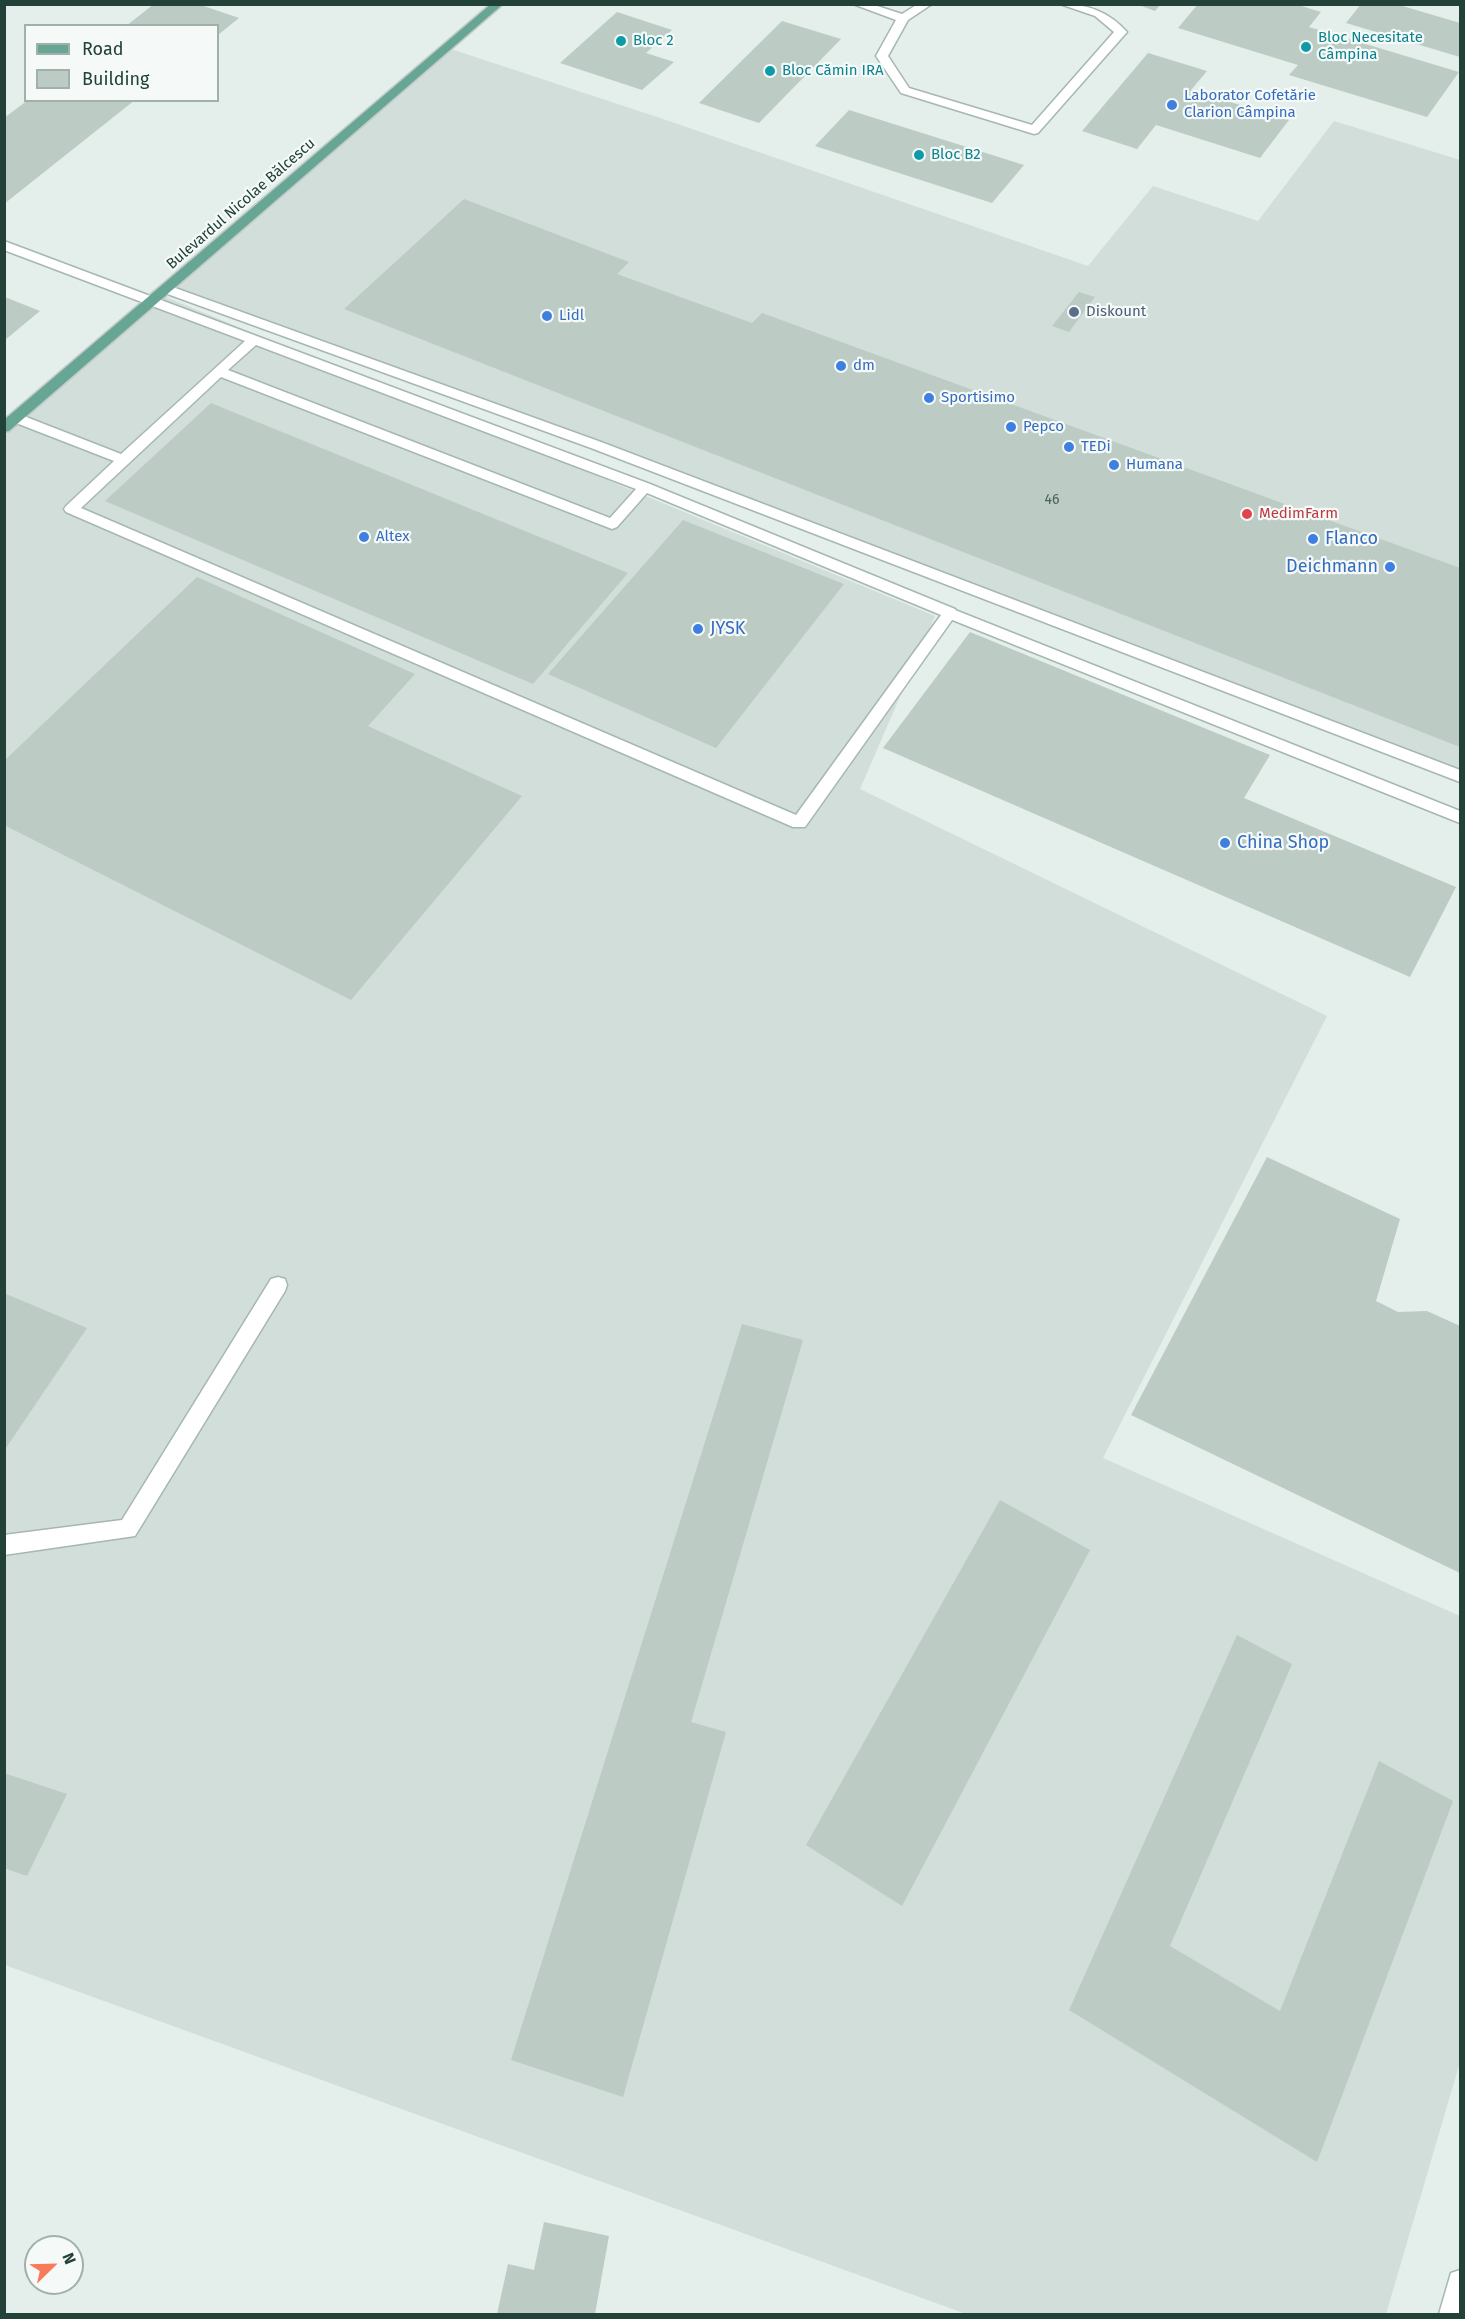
<!DOCTYPE html>
<meta charset="utf-8">
<style>
body{margin:0}
#map{position:relative;width:1465px;height:2319px;overflow:hidden;background:#e4eeea;font-family:"Fira Sans",sans-serif}
canvas{display:block}
.frame{position:absolute;inset:0;border:6px solid #224138;pointer-events:none}
.legend{position:absolute;left:24px;top:24px;width:195px;height:78px;box-sizing:border-box;background:#f5faf8;border:2px solid #a1b0ab;margin:0;padding:8px 10px;list-style:none;font-size:18px;color:#224138}
.legend li{display:flex;align-items:center;gap:12px;height:30px}
.legend b{width:30px;border:2px solid #a1b0ab}
.north{position:absolute;left:24px;top:2235px;width:60px;height:60px;box-sizing:border-box;background:#f5faf8;border:2px solid #a1b0ab;border-radius:50%;rotate:67deg;font-size:16px;font-weight:700;line-height:24px;text-align:center;color:#224138}
.north::after{content:'';display:block;margin:auto;width:21px;height:27px;background:#f87a59;clip-path:polygon(50% 0,100% 100%,50% 72%,0 100%)}
</style>
<div id="map">
<canvas width="1465" height="2319"></canvas>
<div class="frame"></div>
<ul class="legend">
<li><b style="height:8px;background:#67a694"></b>Road</li>
<li><b style="height:16px;background:#bcccc5"></b>Building</li>
</ul>
<div class="north">N</div>
</div>
<script>
const context = document.querySelector('canvas').getContext('2d');
context.lineJoin = 'round';
function fill(path, color) { context.fillStyle = color; context.fill(path, 'evenodd'); }
function strokePath(path, color, width, dash) { context.strokeStyle = color; context.lineWidth = width; context.lineCap = dash ? 'butt' : 'round'; context.setLineDash(dash || []); context.stroke(path); }
function label(font, color, halo, rows, align = 'center') {
  context.font = font + ' "Fira Sans",sans-serif'; context.lineWidth = 4.5; context.setLineDash([]); context.textBaseline = 'middle'; context.strokeStyle = halo; context.fillStyle = color; for (const [text, x, y, turn = 0] of rows) {
    context.save(); context.translate(x, y); context.rotate((+turn || 0) * Math.PI / 180); context.textAlign = isNaN(turn) ? turn : align; if (halo) context.strokeText(text, 0, 0); context.fillText(text, 0, 0); context.restore();
  }
}
fill(new Path2D(`
 M448,48l221,73 419,145 65,-80 105,35 76,-100 126,39v618l-1293,-489z
 M161,295l774,321 -75,173 467,227 -224,442 357,158v446l-74,252h-420l-961,-349 -1,-1536z`), '#d2ded9');
fill(new Path2D(`
 M154,4h44l41,14 -21,17v-9h-92z
 M1136,4h25l-6,7z
 M1198,4h97l26,8 -12,15 150,45 -32,45 -138,-42 9,-10 -120,-37z
 M1361,4h35l64,19v34l-114,-34z
 M617,12l55,18 -26,23 28,9 -32,28 -82,-27z
 M782,21l59,18 -82,84 -60,-20z
 M1148,53l59,18 -16,19 98,30 -29,38 -104,-33 -19,24 -55,-18z
 M28,100h107l-131,104v-86z
 M849,110l175,55 -32,38 -177,-57z
 M464,199l165,63 -12,12 135,49 10,-10 698,255v179l-1116,-438z
 M1079,292l16,5 -26,35 -17,-6z
 M5,297l35,14 -35,29z
 M211,403l417,170 -95,111 -428,-183z
 M683,520l161,64 -128,164 -168,-74z
 M197,577l218,97 -47,52 154,70 -171,204 -347,-175v-64z
 M970,632l300,123 -26,43 212,89 -46,90 -527,-229z
 M1267,1157l133,62 -24,82 22,11 29,-1 33,15v247l-329,-158z
 M4,1293l83,35 -83,123z
 M742,1324l61,16 -112,382 35,10 -103,365 -112,-37z
 M1000,1500l90,50 -188,356 -96,-61z
 M1237,1635l55,29 -122,282 110,65 99,-250 74,40 -136,361 -248,-152z
 M4,1773l63,21 -40,82 -23,-8z
 M544,2222l65,14 -14,78h-98l11,-50 26,6z`), '#bcccc5');
const lane = new Path2D(`
 M4,241l646,243 305,125 2,4 -152,214h-12l-727,-315 -2,-3 2,-3 48,-45 -103,-40 -2,-3 2,-3h10l100,39 124,-113 -241,-91zM256,345l380,144 -26,29 -382,-148zM221,377l391,152 5,-2 30,-34 294,122 -145,200 -715,-307z
 M167,285l434,157 859,328v12l-869,-334 -429,-156 -1,-3 1,-3z
 M278,1277l7,2 2,6 -2,6 -150,245 -131,19v-20l118,-15 149,-241z`);
const street = new Path2D(`
 M853,4h18l31,10 16,-10h14l-24,16 -20,36 21,32 123,37 82,-93 -19,-16 -35,-12c27,0 48,7 67,28l-89,101 -4,1 -133,-41 -25,-37 20,-36z
 M950,608l510,203v12l-515,-206 -2,-4 2,-4z`);
const secondary = new Path2D(`
 M1460,2270v44h-21l12,-41z`);
const primary = new Path2D(`
 M491,4h12l-494,427 -5,1v-12z`);
strokePath(lane, '#a6b7b1', 3);
strokePath(street, '#a6b7b1', 3);
strokePath(secondary, '#a2bbb1', 3);
strokePath(primary, '#c1cac7', 3);
fill(lane, '#fff');
fill(street, '#fff');
fill(secondary, '#fff');
fill(primary, '#67a694');
for (const [x, y, r, color] of [
 [621,41,6,"#0f9aa8"],
 [1306,47,6,"#0f9aa8"],
 [770,71,6,"#0f9aa8"],
 [1172,105,6,"#3f7fe0"],
 [919,155,6,"#0f9aa8"],
 [1074,312,6,"#5c6f8a"],
 [547,316,6,"#3f7fe0"],
 [841,366,6,"#3f7fe0"],
 [929,398,6,"#3f7fe0"],
 [1011,427,6,"#3f7fe0"],
 [1069,447,6,"#3f7fe0"],
 [1114,465,6,"#3f7fe0"],
 [1247,514,6,"#e0444e"],
 [364,537,6,"#3f7fe0"],
 [1313,539,6,"#3f7fe0"],
 [1390,567,6,"#3f7fe0"],
 [698,629,6,"#3f7fe0"],
 [1225,843,6,"#3f7fe0"]
]) { const dot = new Path2D(); dot.arc(x, y, r, 0, 2 * Math.PI); context.fillStyle = color; context.fill(dot); strokePath(dot, '#f5faf8', 2); }
label('14px', '#48645b', null, [
 ["46",1052,500]
]);
label('15px', '#0d838f', '#f5faf8', [
 ["Bloc Necesitate",1318,38],
 ["Câmpina",1318,55],
 ["Bloc 2",633,41],
 ["Bloc Cămin IRA",782,71],
 ["Bloc B2",931,155]
], 'left');
label('15px', '#366cbe', '#f5faf8', [
 ["Laborator Cofetărie",1184,96],
 ["Clarion Câmpina",1184,113],
 ["Lidl",559,316],
 ["dm",853,366],
 ["Sportisimo",941,398],
 ["Pepco",1023,427],
 ["TEDi",1081,447],
 ["Humana",1126,465],
 ["Altex",376,537]
], 'left');
label('15px', '#224138', '#f5faf8', [
 ["Bulevardul Nicolae Bălcescu",241,204,-41]
]);
label('15px', '#4e5e75', '#f5faf8', [
 ["Diskount",1086,312]
], 'left');
label('15px', '#be3a42', '#f5faf8', [
 ["MedimFarm",1259,514]
], 'left');
label('18px', '#366cbe', '#f5faf8', [
 ["Flanco",1325,539],
 ["Deichmann",1378,567,"right"],
 ["JYSK",710,629],
 ["China Shop",1237,843]
], 'left');
</script>
